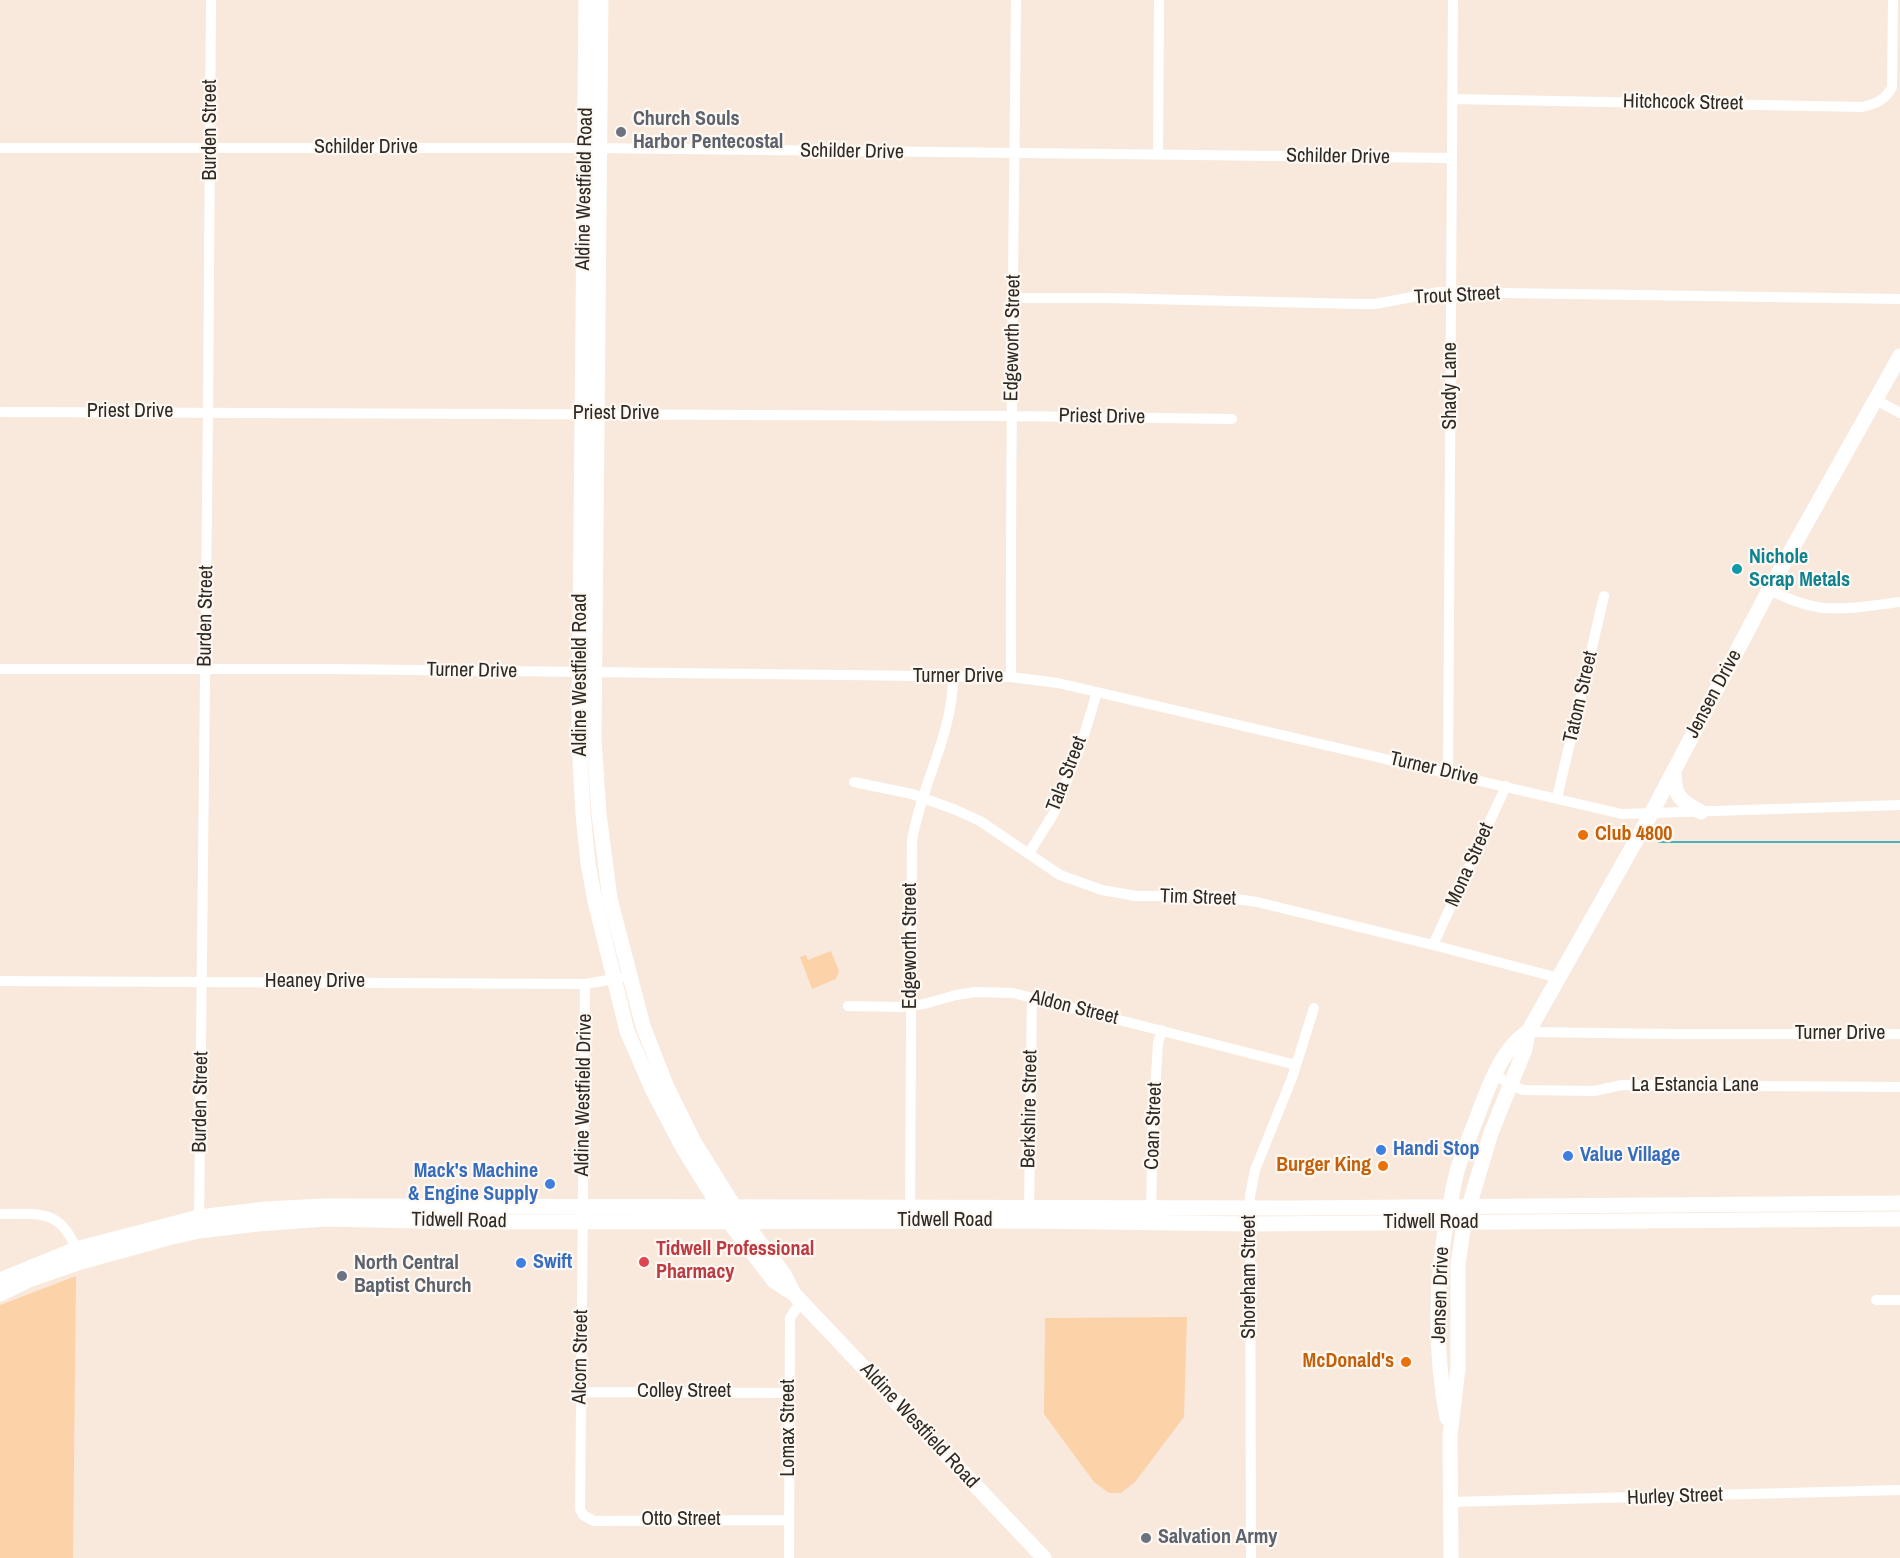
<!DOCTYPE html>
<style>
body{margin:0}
canvas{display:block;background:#f8e9dc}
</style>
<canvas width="1900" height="1558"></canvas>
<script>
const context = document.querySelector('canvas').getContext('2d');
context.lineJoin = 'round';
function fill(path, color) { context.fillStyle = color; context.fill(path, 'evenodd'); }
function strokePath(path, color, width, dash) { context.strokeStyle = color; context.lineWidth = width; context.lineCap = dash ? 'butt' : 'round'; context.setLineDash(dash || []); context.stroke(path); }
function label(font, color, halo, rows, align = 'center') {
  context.font = font + ' "Archivo Narrow",sans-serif'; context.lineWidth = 4.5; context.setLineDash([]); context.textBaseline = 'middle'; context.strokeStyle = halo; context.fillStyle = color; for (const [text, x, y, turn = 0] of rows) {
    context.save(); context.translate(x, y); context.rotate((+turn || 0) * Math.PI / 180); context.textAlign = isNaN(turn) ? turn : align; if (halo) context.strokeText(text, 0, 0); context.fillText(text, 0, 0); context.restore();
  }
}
fill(new Path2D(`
 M831,951l8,20 -3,8 -24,10 -12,-32 6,-2 2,5z
 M76,1276l-3,282h-73v-253z
 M1187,1317l-3,100 -49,65 -14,11h-12l-15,-11 -50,-68 1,-96z`), '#fcd2a9');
strokePath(new Path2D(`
 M1659,842h241`), '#45b2b8', 2);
strokePath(new Path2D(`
 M1453,99l409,8c14,-3 23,-7 30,-20l1,-87
 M0,148h593l859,10
 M1158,154l1,-154
 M1014,298h91l255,6h15l64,-12 461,7
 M1876,400l24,13
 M0,412l1011,4 221,3
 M1769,590c18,8 35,16 55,18 25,2 51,-3 76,-6
 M0,669h333l678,8 47,6 564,131 278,-9
 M1011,677c-1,-226 3,-451 5,-677
 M1448,772l5,-772
 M854,782l58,12 44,16 24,11 80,54 42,15 34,6h79l42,6 176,43 126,33
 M1557,798l47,-202
 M1029,853l25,-40 28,-71 15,-50
 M1433,945l73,-159
 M0,981l585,3 35,-6
 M585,984l-5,525 3,6 11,6 195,-1
 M848,1006l53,1 23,-3 32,-9 20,-3 37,1 283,72
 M1528,1032l145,2h227
 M1495,1074l15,11 13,5 71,1 28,-6 278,2
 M1151,1213l2,-90 5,-80 4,-13
 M0,1214c42,0 62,-5 78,40
 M910,1214l2,-373c9,-56 41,-107 41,-164
 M1029,1215l3,-217
 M199,1224l9,-812 3,-412
 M1876,1300h24
 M580,1392l208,1
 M1449,1502l451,-12
 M789,1558l1,-240 11,-17
 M1251,1558l-1,-362 5,-26 37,-92 22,-70`), '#fff', 10);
strokePath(new Path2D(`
 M586,0l-7,739 4,75 5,49 7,38 32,130 26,60 30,57 46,74 45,59 20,13 250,264
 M601,0l-7,739 5,75 11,85 33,127 23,59 28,57 48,77 42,55 10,20
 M1674,771c0,25 5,29 27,41
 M0,1280l76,-31 123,-32 67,-8 58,-3 968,2 608,-5
 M0,1294l29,-14 52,-18 87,-24 31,-7 59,-7 67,-5 142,3 562,-1 220,3 651,-5
 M1447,1418c-13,-71 -12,-144 3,-214 3,-12 4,-24 8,-36 6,-19 14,-37 21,-56 10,-27 24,-65 49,-80
 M1451,1558l-1,-123 8,-67v-104l6,-41 27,-90 34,-84 3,-17 123,-218 118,-224 131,-234`), '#fff', 15);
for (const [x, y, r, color] of [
 [621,132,6,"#6b7280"],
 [1737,569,6,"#0f9aa8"],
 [1583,835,6,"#e8710a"],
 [1381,1150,6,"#3f7fe0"],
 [1568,1156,6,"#3f7fe0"],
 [1383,1166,6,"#e8710a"],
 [550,1184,6,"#3f7fe0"],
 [644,1262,6,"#e0444e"],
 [521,1263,6,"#3f7fe0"],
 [342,1276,6,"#6b7280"],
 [1406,1362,6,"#e8710a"],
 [1146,1538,6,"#6b7280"]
]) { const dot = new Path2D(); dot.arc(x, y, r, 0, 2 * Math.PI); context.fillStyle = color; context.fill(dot); strokePath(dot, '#fef8f3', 2); }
label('20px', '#2f2924', '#fef8f3', [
 ["Hitchcock Street",1683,103,1],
 ["Burden Street",211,130,-90],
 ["Schilder Drive",366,148],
 ["Schilder Drive",852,152,1],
 ["Schilder Drive",1338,157,1],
 ["Aldine Westfield Road",585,189,-89],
 ["Trout Street",1457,296,-3],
 ["Edgeworth Street",1013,338,-89],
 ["Shady Lane",1451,386,-90],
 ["Priest Drive",130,412],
 ["Priest Drive",616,414],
 ["Priest Drive",1102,417,1],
 ["Burden Street",206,616,-89],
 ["Turner Drive",472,671,1],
 ["Aldine Westfield Road",581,675,-90],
 ["Turner Drive",958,677],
 ["Jensen Drive",1714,694,-62],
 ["Tatom Street",1581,697,-77],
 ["Turner Drive",1434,769,13],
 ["Tala Street",1067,774,-69],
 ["Mona Street",1470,865,-66],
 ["Tim Street",1198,898,2],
 ["Edgeworth Street",911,946,-90],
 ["Heaney Drive",315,982],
 ["Aldon Street",1074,1008,14],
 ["Turner Drive",1840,1034],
 ["La Estancia Lane",1695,1086],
 ["Aldine Westfield Drive",584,1095,-89],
 ["Burden Street",201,1102,-89],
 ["Berkshire Street",1030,1109,-89],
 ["Coan Street",1154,1126,-88],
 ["Tidwell Road",459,1221,1],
 ["Tidwell Road",945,1221],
 ["Tidwell Road",1431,1223],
 ["Shoreham Street",1250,1277,-90],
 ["Jensen Drive",1441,1295,-88],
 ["Alcorn Street",581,1357,-89],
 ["Colley Street",684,1392],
 ["Aldine Westfield Road",919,1426,47],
 ["Lomax Street",789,1428,-90],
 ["Hurley Street",1675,1497,-2],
 ["Otto Street",681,1520]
]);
label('bold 20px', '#5b616d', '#fef8f3', [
 ["Church Souls",633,120],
 ["Harbor Pentecostal",633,143],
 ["North Central",354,1264],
 ["Baptist Church",354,1287],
 ["Salvation Army",1158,1538]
], 'left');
label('bold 20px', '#0d838f', '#fef8f3', [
 ["Nichole",1749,558],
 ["Scrap Metals",1749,581]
], 'left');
label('bold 20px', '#c56008', '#fef8f3', [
 ["Club 4800",1595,835,"left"],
 ["Burger King",1371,1166],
 ["McDonald's",1394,1362]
], 'right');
label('bold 20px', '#366cbe', '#fef8f3', [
 ["Handi Stop",1393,1150],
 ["Value Village",1580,1156],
 ["Mack's Machine",538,1172,"right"],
 ["& Engine Supply",538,1195,"right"],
 ["Swift",533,1263]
], 'left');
label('bold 20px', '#be3a42', '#fef8f3', [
 ["Tidwell Professional",656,1250],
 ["Pharmacy",656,1273]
], 'left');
</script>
